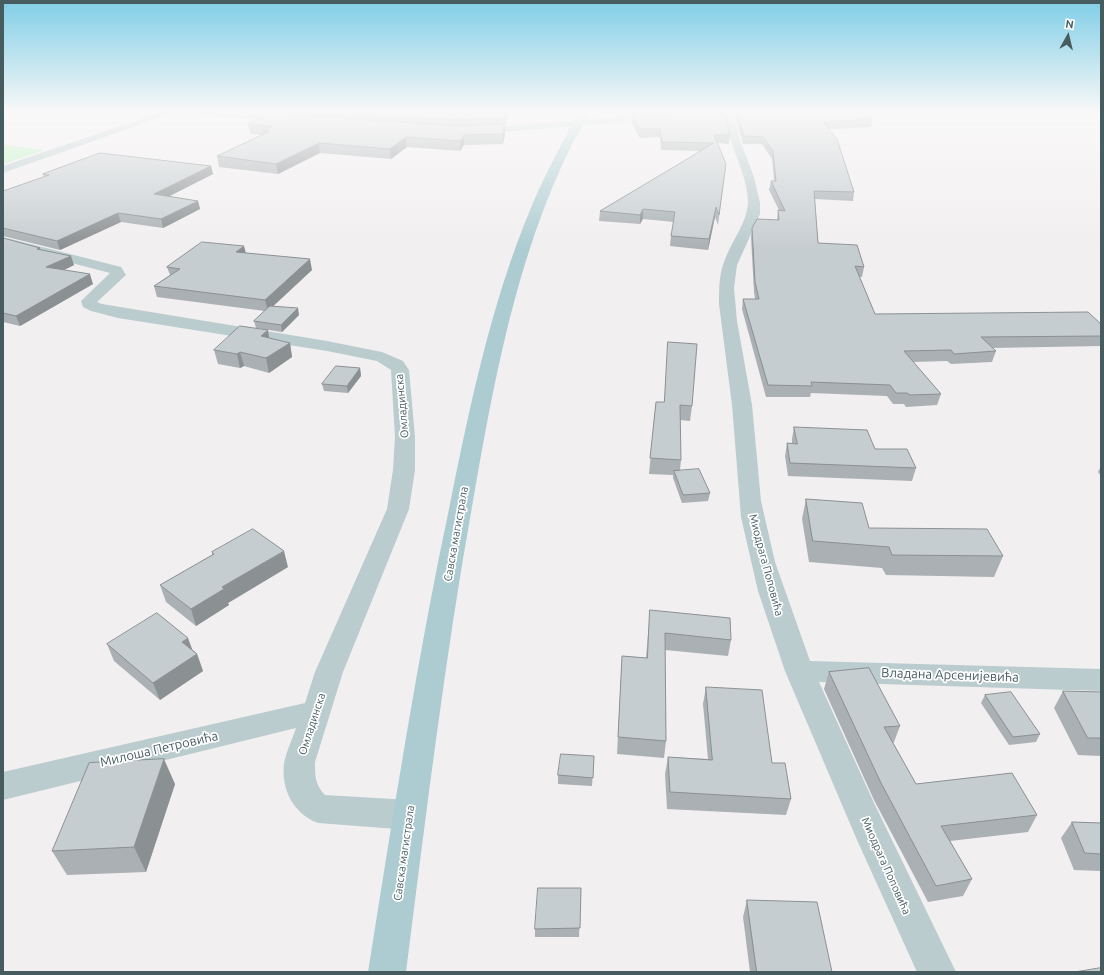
<!DOCTYPE html>
<meta charset="utf-8">
<style>
body{margin:0}
#map{position:relative;width:1104px;height:975px;overflow:hidden;background:#f2eff0;font-family:Ubuntu,sans-serif}
canvas{display:block}
.frame{position:absolute;inset:0;border:4px solid #465c5f;pointer-events:none}
.north{position:absolute;left:1048px;top:16px;width:40px;height:40px;-webkit-text-stroke:3px #fff;paint-order:stroke;rotate:8deg;font-size:11px;font-weight:700;line-height:16px;text-align:center;color:#465c5f}
.north::after{content:'';display:block;margin:auto;width:14px;height:18px;background:#465c5f;clip-path:polygon(50% 0,100% 100%,50% 72%,0 100%)}
</style>
<div id="map">
<canvas width="1104" height="975"></canvas>
<div class="frame"></div>
<div class="north">N</div>
</div>
<script>
const context = document.querySelector('canvas').getContext('2d');
context.lineJoin = 'round';
function fill(path, color) { context.fillStyle = color; context.fill(path, 'evenodd'); }
function strokePath(path, color, width, dash) { context.strokeStyle = color; context.lineWidth = width; context.lineCap = dash ? 'butt' : 'round'; context.setLineDash(dash || []); context.stroke(path); }
function label(font, color, halo, rows, align = 'center') {
  context.font = font + ' Ubuntu,sans-serif'; context.lineWidth = 3.5; context.setLineDash([]); context.textBaseline = 'middle'; context.strokeStyle = halo; context.fillStyle = color; for (const [text, x, y, turn = 0] of rows) {
    context.save(); context.translate(x, y); context.rotate((+turn || 0) * Math.PI / 180); context.textAlign = isNaN(turn) ? turn : align; if (halo) context.strokeText(text, 0, 0); context.fillText(text, 0, 0); context.restore();
  }
}
fill(new Path2D(`
 M3,145h1l41,5 -42,14z`), '#baf3bc');
fill(new Path2D(`
 M161,112h15l-173,61v-7z
 M193,112h47l53,4 5,3 -5,3 -95,-7z
 M724,112h10l5,25 15,40 6,26v11l-23,51 -3,23 3,33 15,84 9,96 14,61 35,99 291,8v22l-282,-9 55,121 82,169h-39l-60,-132 -72,-169 -27,-80 -17,-74 -9,-112 -13,-101c0,-16 0,-32 7,-47 7,-18 21,-35 22,-54 0,-30 -21,-60 -24,-91z
 M662,114l3,1 2,2 -2,2 -190,15 -5,-3 5,-3z
 M3,237l118,30 5,8 -29,27 5,2 225,37 55,11 21,9 6,9 6,67v33l-6,39 -66,163 -28,90c0,14 0,23 10,33l85,5 12,5 4,10 -4,10 -12,5 -92,-7c-24,-9 -37,-33 -34,-59 2,-12 8,-24 12,-36l-293,72v-28l302,-69 10,-31 72,-163 6,-39 2,-33 -4,-67 -14,-9 -50,-10 -209,-33 -27,-7 -8,-4 -2,-6 29,-28 -107,-28z`), '#baccce');
fill(new Path2D(`
 M573,129l5,3c-13,26 -25,52 -35,79 -35,93 -53,192 -70,290 -28,156 -47,314 -67,471h-38c25,-156 49,-313 82,-468 20,-99 41,-200 80,-294 11,-27 24,-52 38,-78z`), '#adccd1');
strokePath(new Path2D(`
 M573,132l9,-15`), '#adccd1', 11);
fill(new Path2D(`
 M287,112h221l-2,13h-2l1,9 -2,10 -39,1 -4,6 -53,-4 -16,12 -71,-6 -42,21 -59,-7 -2,-11 46,-21 -13,-1 -2,-10 39,-10z
 M625,112h75l-73,4z
 M734,112h126l13,7 -2,8 -42,2 25,63 -1,9 -38,-2 3,44 46,24 -2,10h-3l16,37 226,10v22l-109,2 4,3 -4,11 -41,2 -4,-3 -34,1 28,32 -4,11 -31,2 -2,-3h-11l-6,-8 -76,-3 -1,4h-44l-24,-88 1,-10h12l-1,-7 -3,-55 1,-9 25,-8 1,-10h1l-10,-20 2,-9h3l-2,-22 -10,-15h-19z
 M632,116l98,19 -1,9 -12,-1 9,21 -8,61 -3,-8 -7,33 -38,-4 1,-10 3,-14 -31,-3 -3,5 -41,-3 1,-10 100,-60 -39,-1 -1,-13 -20,1 -8,-14z
 M211,166l2,8 -44,22 29,5 2,8 -37,19 -42,-6 -61,28 -57,-14v-45l41,-14 -1,-3z
 M3,238l37,10 1,2 33,15 -10,5 29,14 -73,42 -17,-4z
 M246,253l66,17 -39,36 26,9 -17,17 -26,-4 -2,-7 11,-10 -108,-14 -3,-11 16,-11 -3,-8z
 M269,338l21,5 2,14 -23,16 -25,-7 -4,2 -22,-4 -4,-14z
 M360,368l1,8 -13,17 -24,-2 -2,-7z
 M656,402l36,4 -2,15 -10,-1 1,40 -1,10 30,23 -2,8 -26,2 -9,-25v-3l-24,-1z
 M794,427l81,22 41,19 -4,13 -124,-5 -3,-20 2,-13 5,1v-5z
 M1101,466v10l-3,-4z
 M806,499l63,29 134,28 -9,21 -108,-2 -4,-7 -73,-6 -7,-43z
 M212,552l76,15 -60,36 1,2 -33,21 -30,-24 -6,-17 52,-30z
 M650,610l81,30 -3,16 -63,-6 1,91 -2,17 -47,-4 5,-98 24,2z
 M107,644l86,6 4,4 6,17 -43,29 -46,-39z
 M829,672l71,54 -6,16 -1,1 23,41 121,31 -9,17 -78,9 22,38 -9,17 -35,6 -54,-102 -50,-111z
 M706,687l66,76 19,36 -5,16 -119,-6 -2,-35 3,-17 40,2 -5,-55z
 M1063,691l38,1v64l-23,-1 -24,-47z
 M985,695l55,39 -4,8 -27,3 -28,-42z
 M594,756l-2,30 -34,-2v-9z
 M175,784l-29,88 -79,3 -15,-24z
 M1072,822l29,1v48l-27,-1 -13,-32z
 M581,888l-2,49h-44v-8z
 M747,900l85,72h-82l-7,-55z`), '#aab0b3');
fill(new Path2D(`
 M507,112h1l-2,13v-7z
 M504,124l1,10 -2,10v-10z
 M464,135v10l-4,6v-10z
 M406,137l1,10 -16,12 -1,-10z
 M319,143l1,10 -42,21 -2,-10z
 M211,166l2,8 -57,29 -2,-9z
 M198,201l2,8 -37,19 -2,-9z
 M716,207l-1,10 -7,33 1,-11z
 M643,209v10l-3,5v-9z
 M118,213l3,9 -61,28 -3,-9z
 M244,246l3,11 -11,-5z
 M71,256l3,9 -24,12 -4,-10z
 M310,259l2,11 -44,41 -3,-11z
 M90,274l3,10 -73,42 -4,-10z
 M298,308l1,7 -17,17 -1,-7z
 M268,330l2,14 -9,-8z
 M290,343l2,14 -23,16 -3,-15z
 M240,352l4,14 -4,2 -3,-14z
 M360,368l1,8 -13,17 -1,-7z
 M284,551l4,16 -60,36 1,2 -33,21 -5,-17 31,-22z
 M188,638l6,16 -12,-12z
 M197,654l6,17 -43,29 -7,-17z
 M164,759l11,25 -29,88 -12,-25z`), '#8b9092');
const building = new Path2D(`
 M345,112h162l-1,6 -48,2z
 M737,112h123l13,7 -50,3 14,17 17,53 -40,-1 4,52 39,2 7,22 -9,-1 20,48 213,-2 13,12v12l-120,1 15,14 -42,3 -3,-4 -47,1 37,43 -31,1 -3,-2h-11l-6,-8 -79,-3 1,4 -44,-1 -25,-86h16l-4,-17 -3,-54 5,-9 22,1 -1,-10 7,1 -14,-30h5l-3,-30 -10,-14 -19,-1z
 M270,113l187,13 47,-2 -1,10 -39,1 -4,6 -54,-4 -16,12 -71,-6 -43,21 -59,-8 53,-25h-7l10,-5 -25,-2z
 M725,113l5,22h-16l12,29 -7,51 -3,-8 -7,32 -38,-3 4,-24 -32,-3 -3,6 -40,-4 114,-68 -52,-1 -2,-13h-20l-8,-13z
 M100,153l111,13 -57,28 44,7 -37,18 -43,-6 -61,28 -54,-13v-37l46,-16 -6,-1z
 M3,238l37,10 -3,1 34,7 -25,11 44,7 -74,42 -13,-3z
 M202,242l42,4 -8,6 74,7 -45,41 -111,-14 26,-17 -13,-2z
 M270,306l28,2 -17,17 -27,-4z
 M240,326l28,4 -7,6 29,7 -24,15 -26,-6 -3,2 -23,-4z
 M668,342l29,2 -5,62 -12,-1 1,55 -31,-2 6,-56h8z
 M336,366l24,2 -13,18 -25,-2z
 M794,427l73,3 8,19h32l9,19 -126,-5 -3,-20 10,1z
 M699,469l11,24 -27,2 -9,-24z
 M806,499l56,4 7,25 118,1 16,27 -111,-1 -3,-8 -76,-6z
 M253,529l31,22 -62,36 2,2 -33,20 -31,-24 54,-31 -2,-2z
 M650,610l80,8 1,22 -66,-7 1,108 -48,-4 4,-81 25,2z
 M157,613l31,25 -6,4 15,12 -44,29 -46,-39z
 M869,668l31,58 -16,1 32,57 96,-11 25,42 -96,11 31,53 -36,7 -55,-103 -52,-111z
 M706,687l56,3 10,73h13l6,36 -121,-7 -2,-35 44,3z
 M1063,691l38,1v46h-13z
 M1011,692l29,42 -27,3 -28,-42z
 M561,754l33,2 -1,22 -35,-3z
 M164,759l-30,88 -82,4 37,-88z
 M1072,822l29,1v31l-16,-1z
 M538,888h43l-1,40 -45,1z
 M747,900l70,2 15,70h-75z
 M1101,968v4h-26z`);
fill(building, '#c6cdd0');
strokePath(building, '#8b9092', 1);
const sky = context.createLinearGradient(0, 0, 0, 249);
sky.addColorStop(0, '#80cee6');
sky.addColorStop(0.45, '#f9f8f8');
sky.addColorStop(1, '#f9f8f800');
context.fillStyle = sky;
context.fillRect(0, 0, 1104, 249);
label('11px', '#465c5f', '#fff', [
 ["Омладинска",402,406,-95],
 ["Савска магистрала",456,534,-80],
 ["Миодрага Поповића",766,565,75],
 ["Омладинска",312,724,-72],
 ["Савска магистрала",404,853,-82],
 ["Миодрага Поповића",886,866,66]
]);
label('13px', '#465c5f', '#fff', [
 ["Владана Арсенијевића",950,675,2],
 ["Милоша Петровића",159,749,-13]
]);
</script>
